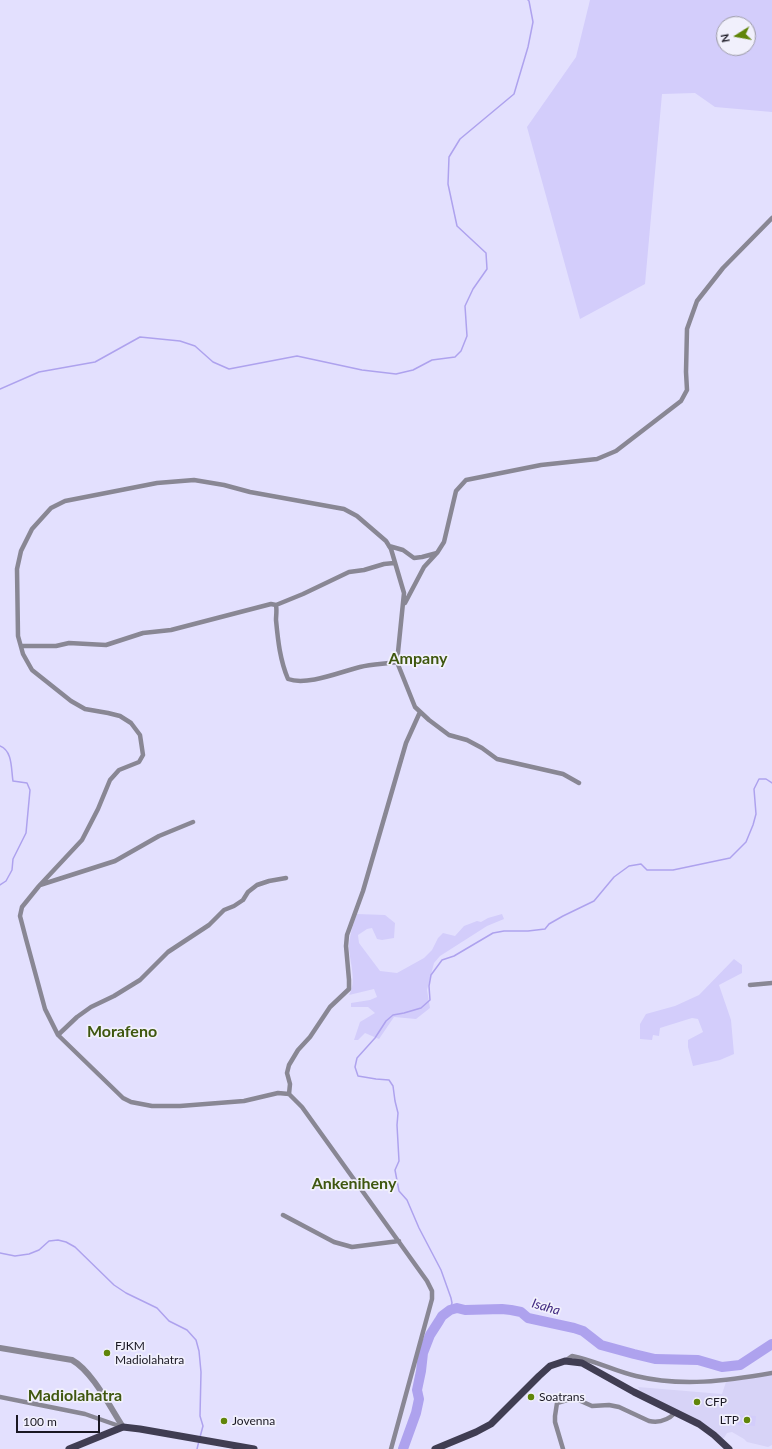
<!DOCTYPE html>
<style>
body{margin:0}
#map{position:relative;width:772px;height:1449px;overflow:hidden;background:#e3e0fe;font-family:Lato,sans-serif}
canvas{display:block}
.north{position:absolute;left:716px;top:16px;width:40px;height:40px;box-sizing:border-box;background:#f1f0fc;border:1px solid #9b9aa5;border-radius:50%;rotate:259deg;font-size:11px;font-weight:700;line-height:16px;text-align:center;color:#1a1823}
.north::after{content:'';display:block;margin:auto;width:14px;height:18px;background:#608509;clip-path:polygon(50% 0,100% 100%,50% 72%,0 100%)}
.scale{position:absolute;left:16px;top:1415px;width:84px;height:18px;box-sizing:border-box;border:2px solid #1a1823;border-top:0;padding-left:5px;font-size:12px;line-height:14px;white-space:nowrap;color:#1a1823;-webkit-text-stroke:3px #f1f0fc;paint-order:stroke}
</style>
<div id="map">
<canvas width="772" height="1449"></canvas>
<div class="north">N</div>
<div class="scale">100 m</div>
</div>
<script>
const context = document.querySelector('canvas').getContext('2d');
context.lineJoin = 'round';
function fill(path, color) { context.fillStyle = color; context.fill(path, 'evenodd'); }
function strokePath(path, color, width, dash) { context.strokeStyle = color; context.lineWidth = width; context.lineCap = dash ? 'butt' : 'round'; context.setLineDash(dash || []); context.stroke(path); }
function label(font, color, halo, rows, align = 'center') {
  context.font = font + ' Lato,sans-serif'; context.lineWidth = 3.5; context.setLineDash([]); context.textBaseline = 'middle'; context.strokeStyle = halo; context.fillStyle = color; for (const [text, x, y, turn = 0] of rows) {
    context.save(); context.translate(x, y); context.rotate((+turn || 0) * Math.PI / 180); context.textAlign = isNaN(turn) ? turn : align; if (halo) context.strokeText(text, 0, 0); context.fillText(text, 0, 0); context.restore();
  }
}
fill(new Path2D(`
 M772,1375v70l-4,2 -21,-5 -3,-3 -12,-7 -5,1 -3,5h-4l-41,-27 -39,-20 -2,-4 84,7 4,-12z`), '#d7d3f7');
fill(new Path2D(`
 M590,0h182v112l-57,-5 -20,-14 -33,1 -17,190 -65,35 -53,-192 49,-70zM724,24h24v24h-24z
 M357,914l28,1 10,8 -1,15 -12,2 -5,-1 -5,-11 -5,1 -9,6 1,8 21,28 17,2 27,-15 8,-8 6,-12 5,-5 12,3 9,-10 13,-5 4,1 7,-4 14,-4 2,5 -17,7 -47,30 -6,7 -7,27 3,18 -14,11 -22,-2 -15,22 -14,-6 -7,7h-4l6,-18 15,-9 -7,-6h-17v-4l19,-3 7,-3 -3,-8 -25,6c8,-13 1,-32 0,-47 0,-11 4,-24 8,-34z
 M734,959l8,6v8l-23,12 12,35 3,34 -14,6 -27,6 -5,-19v-7l15,-8 -5,-13 -6,-1 -32,10 -1,8 -6,-1 -1,5 -12,-1v-15l6,-10 29,-8 24,-11z
 M739,1415l17,1 -1,10 -17,-1z`), '#d3cdfb');
strokePath(new Path2D(`
 M0,389l39,-17 56,-10 45,-25 40,4 15,5 18,16 16,7 68,-13 65,14 34,4 17,-4 19,-10 23,-3 6,-6 6,-15 -2,-30 8,-17 14,-20 -1,-16 -29,-27 -9,-42 1,-27 11,-18 54,-45 14,-47 5,-25 -4,-21 -1,-1
 M0,746c13,5 11,24 13,35l14,2 3,7 -4,43 -13,26 -1,11 -6,11 -6,4
 M0,1253l15,3 14,-2 10,-4 10,-9 9,-1 8,2 9,5 39,38 12,8 31,15 12,13 18,9 9,10 3,11 2,21 -1,44 3,10 -3,11
 M450,1310l2,-7 -1,-5 -10,-28 -22,-42 -12,-28 -8,-9 -4,-21 4,-9 -2,-36 1,-12 -3,-12 -2,-15 -4,-6 -13,-1 -18,-3 -3,-9 2,-9 18,-20 11,-17 7,-6 11,-2 17,-5 9,-8 -1,-14 2,-11 11,-15 12,-4 39,-23 11,-2h24l17,-2 4,-5 14,-8 31,-15 20,-24 15,-11 12,-2 6,6h26l57,-12 16,-16 7,-17 3,-11 -2,-25 5,-10h7l6,4
 M197,1449l2,-8`), '#aea2ee', 1.5);
strokePath(new Path2D(`
 M403,1449l13,-36 3,-14 -2,-9 4,-19 2,-18 7,-18 9,-14 3,-5 8,-6 7,-2 8,2 37,-1 9,1 10,2 7,6 46,10 9,3 18,14 33,9 21,5 43,1 24,7 18,-2 32,-21`), '#aea2ee', 10);
strokePath(new Path2D(`
 M389,546l14,4 11,8 8,-1 15,-4 7,-11 12,-51 10,-11 75,-15 56,-6 19,-8 65,-50 6,-11 -1,-18 1,-43 10,-28 26,-33 49,-50
 M405,603l19,-36 12,-13
 M276,605l27,-11 46,-22 15,-2 20,-6 10,-1
 M21,646h35l13,-3 37,2 37,-12 28,-3 100,-26 5,1c1,6 0,10 0,15 2,21 4,40 12,59 19,7 52,-7 72,-12 12,-3 25,-3 37,-5
 M40,885l75,-24 44,-25 34,-14
 M750,985l22,-2
 M58,1035l19,-18 14,-10 23,-11 26,-16 28,-28 41,-27 15,-15 10,-4 9,-6 5,-8 9,-7 12,-4 17,-3
 M289,1094l1,-10 -3,-11 2,-8 9,-15 12,-13 20,-30 19,-18v-9l-3,-34 1,-11 16,-44 43,-148 14,-31
 M283,1215l51,27 18,5 47,-6
 M565,1361l7,-5c22,4 42,15 64,20 45,11 91,5 136,-3
 M0,1397l85,17 37,13
 M391,1449l41,-150v-8l-5,-10 -125,-174 -13,-13 -11,-1 -34,8 -64,5h-28l-21,-4 -8,-4 -65,-63 -13,-26 -19,-70 -6,-23 2,-9 17,-21 43,-46 16,-31 12,-29 9,-10 20,-8 4,-7 -3,-20 -9,-12 -11,-7 -12,-3 -23,-4 -14,-8 -39,-31 -9,-16 -5,-18 -1,-67 4,-18 11,-22 19,-21 14,-7 92,-18 37,-3 30,5 26,7 94,17 13,7 29,25 5,8 13,44 -7,69 18,45 14,13 20,15 18,5 15,8 15,11 66,15 16,9
 M563,1449l-8,-27v-6l2,-13 17,-5 18,8 17,-1 10,2 30,14c10,2 19,-1 26,-8`), '#898794', 4.5);
strokePath(new Path2D(`
 M0,1348l72,12c20,11 38,47 51,67`), '#898794', 6);
strokePath(new Path2D(`
 M69,1449l54,-22 17,2 114,20
 M435,1449l41,-17 15,-8 48,-48 11,-10 15,-5 17,2 52,29 65,32 15,11 15,14`), '#403d52', 7);
for (const [x, y, r, color] of [
 [107,1353,4,"#608509"],
 [531,1397,4,"#608509"],
 [697,1402,4,"#608509"],
 [747,1420,4,"#608509"],
 [224,1421,4,"#608509"]
]) { const dot = new Path2D(); dot.arc(x, y, r, 0, 2 * Math.PI); context.fillStyle = color; context.fill(dot); strokePath(dot, '#f1f0fc', 1.5); }
label('12px', '#1a1823', '#f1f0fc', [
 ["FJKM",115,1346],
 ["Madiolahatra",115,1360],
 ["Soatrans",539,1397],
 ["CFP",705,1402],
 ["LTP",739,1420,"right"],
 ["Jovenna",232,1421]
], 'left');
label('italic 13px', '#432b82', '#f1f0fc', [
 ["Isaha",546,1307,16]
]);
label('bold 16px', '#3f570f', '#f1f0fc', [
 ["Ampany",418,659],
 ["Morafeno",122,1032],
 ["Ankeniheny",354,1184],
 ["Madiolahatra",75,1396]
]);
</script>
